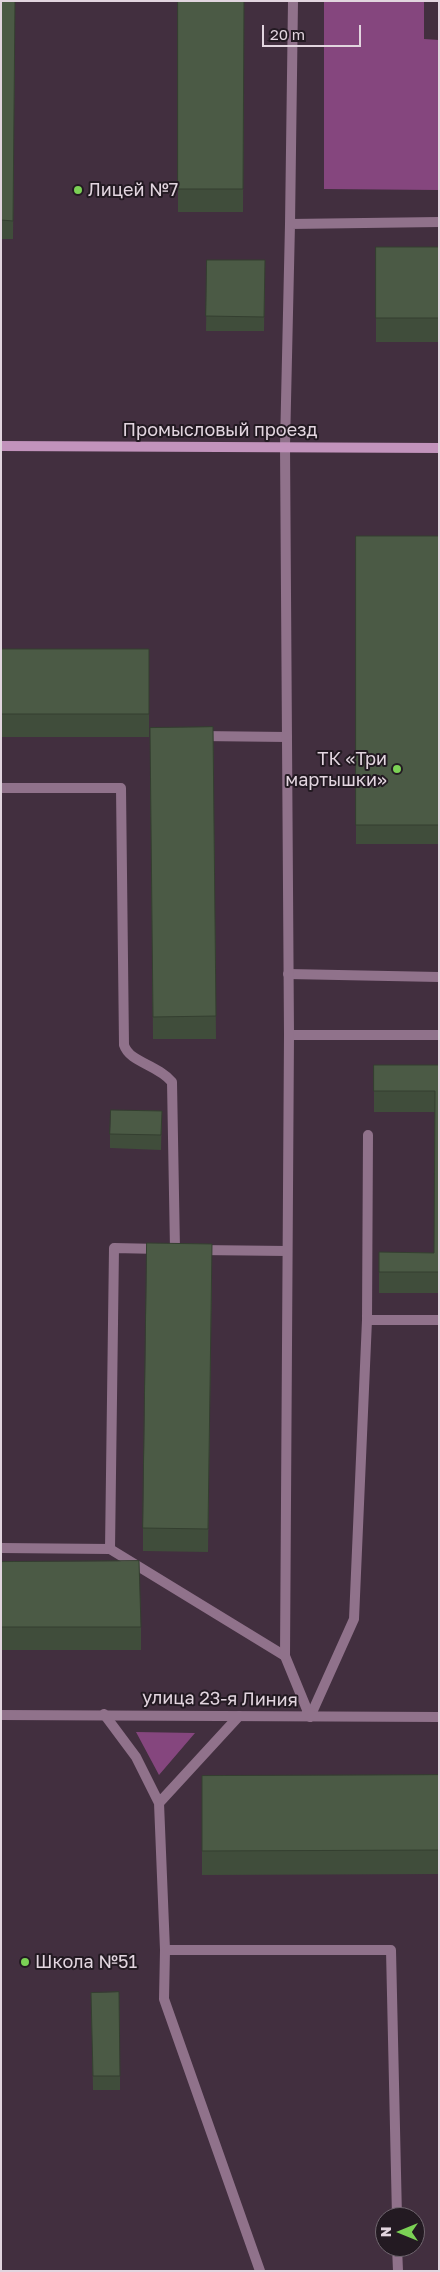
<!DOCTYPE html>
<meta charset="utf-8">
<style>
body{margin:0}
#map{position:relative;width:440px;height:2272px;overflow:hidden;background:#422f3f;font-family:"Golos Text",sans-serif}
canvas{display:block}
.frame{position:absolute;inset:0;border:2px solid #e2d5df;pointer-events:none}
.north{position:absolute;left:375px;top:2207px;width:50px;height:50px;box-sizing:border-box;background:#231a22;border:1px solid #6f656e;border-radius:50%;rotate:270deg;font-size:14px;font-weight:700;line-height:20px;text-align:center;color:#e2d5df}
.north::after{content:'';display:block;margin:auto;width:18px;height:22px;background:#7bd155;clip-path:polygon(50% 0,100% 100%,50% 72%,0 100%)}
.scale{position:absolute;left:262px;top:25px;width:99px;height:22px;box-sizing:border-box;border:2px solid #e2d5df;border-top:0;padding-left:6px;font-size:15px;line-height:18px;white-space:nowrap;color:#e2d5df;-webkit-text-stroke:4px #231a22;paint-order:stroke}
</style>
<div id="map">
<canvas width="440" height="2272"></canvas>
<div class="frame"></div>
<div class="north">N</div>
<div class="scale">20 m</div>
</div>
<script>
const context = document.querySelector('canvas').getContext('2d');
context.lineJoin = 'round';
function fill(path, color) { context.fillStyle = color; context.fill(path, 'evenodd'); }
function strokePath(path, color, width, dash) { context.strokeStyle = color; context.lineWidth = width; context.lineCap = dash ? 'butt' : 'round'; context.setLineDash(dash || []); context.stroke(path); }
function label(font, color, halo, rows, align = 'center') {
  context.font = font + ' "Golos Text",sans-serif'; context.lineWidth = 4; context.setLineDash([]); context.textBaseline = 'middle'; context.strokeStyle = halo; context.fillStyle = color; for (const [text, x, y, turn = 0] of rows) {
    context.save(); context.translate(x, y); context.rotate((+turn || 0) * Math.PI / 180); context.textAlign = isNaN(turn) ? turn : align; if (halo) context.strokeText(text, 0, 0); context.fillText(text, 0, 0); context.restore();
  }
}
fill(new Path2D(`
 M324,1h100v38l15,1v150l-115,-1z
 M136,1732l59,1 -36,42z`), '#85467e');
strokePath(new Path2D(`
 M290,224l3,-223
 M285,446l5,-222 149,-2
 M200,736l87,1
 M1,788h120l3,257c6,18 33,19 48,37l3,168
 M288,974l151,3
 M289,1035h150
 M160,1249l-46,-1 -4,301 175,107
 M199,1250l88,1
 M367,1320h72
 M1,1548l109,1
 M104,1714l32,43 23,46
 M239,1716l-80,87 6,147 -1,49 96,272
 M310,1717l44,-98 13,-299 1,-185
 M165,1950h226l6,267
 M397,2247l1,24`), '#90728b', 10);
strokePath(new Path2D(`
 M285,446l4,589 -4,621 25,61
 M1,1715l438,2`), '#90728b', 10);
strokePath(new Path2D(`
 M1,446l438,2`), '#c293bc', 10);
fill(new Path2D(`
 M1,1h14l-2,238h-12z
 M178,1h66l-1,211h-65z
 M376,247h63v95h-63z
 M207,260h58l-1,71h-58z
 M356,536h83v308h-83z
 M1,649h148v88h-148z
 M213,727l3,312h-63l-3,-311z
 M374,1065h65v228h-60v-41l55,1 1,-141h-61z
 M162,1111l-1,39 -51,-2v-14z
 M212,1266l-4,286 -65,-1v-23z
 M1,1562l140,65v23h-140z
 M439,1775v99l-237,1v-99z
 M91,1993l29,83v14h-27z`), '#404d3b');
const building = new Path2D(`
 M1,1h14l-2,220 -12,-1z
 M178,1h66l-1,188h-65z
 M376,247h63v71h-63z
 M207,260h58l-1,57 -58,-1z
 M356,536h83v289h-83z
 M1,649h148v65h-148z
 M213,727l3,289 -63,1 -3,-289z
 M374,1065h65v207h-60v-20l55,1 1,-162h-61z
 M111,1110l51,1 -1,24 -51,-1z
 M147,1243l65,1 -4,285 -65,-1z
 M139,1561l2,66h-140v-65z
 M439,1775v75l-237,1v-75z
 M119,1992l1,84h-27l-2,-83z`);
fill(building, '#4b5a45');
strokePath(building, '#343f30', 1);
for (const [x, y, r, color] of [
 [78,190,5,"#7bd155"],
 [397,769,5,"#7bd155"],
 [25,1962,5,"#7bd155"]
]) { const dot = new Path2D(); dot.arc(x, y, r, 0, 2 * Math.PI); context.fillStyle = color; context.fill(dot); strokePath(dot, '#231a22', 2); }
label('18px', '#e2d5df', '#231a22', [
 ["Лицей №7",88,190],
 ["ТК «Три",387,759,"right"],
 ["мартышки»",387,780,"right"],
 ["Школа №51",35,1962]
], 'left');
label('18px', '#e2d5df', '#231a22', [
 ["Промысловый проезд",220,430],
 ["улица 23-я Линия",220,1699,1]
]);
</script>
